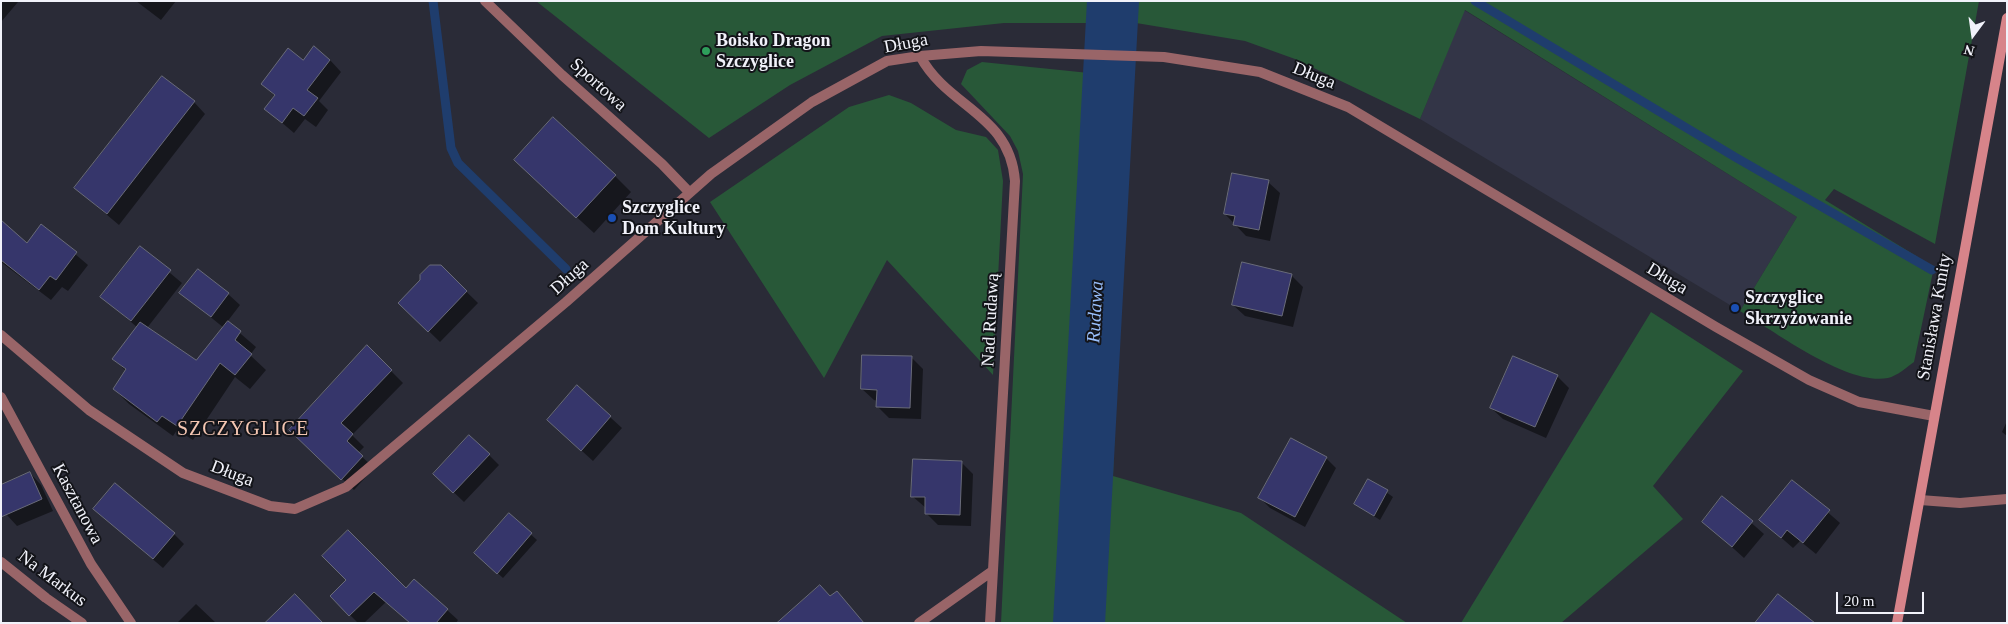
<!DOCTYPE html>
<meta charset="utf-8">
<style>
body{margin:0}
#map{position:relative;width:2008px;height:624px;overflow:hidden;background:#2a2b37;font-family:"Times New Roman",serif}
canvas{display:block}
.frame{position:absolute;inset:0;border:2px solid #f1f2fa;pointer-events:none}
.north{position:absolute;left:1948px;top:10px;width:50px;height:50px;-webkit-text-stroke:4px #131419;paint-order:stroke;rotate:194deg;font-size:14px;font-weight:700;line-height:20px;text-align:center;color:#f1f2fa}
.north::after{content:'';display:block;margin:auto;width:18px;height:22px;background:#f1f2fa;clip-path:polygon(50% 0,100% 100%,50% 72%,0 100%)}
.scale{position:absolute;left:1836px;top:592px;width:88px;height:22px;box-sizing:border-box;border:2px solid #f1f2fa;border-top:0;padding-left:6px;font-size:15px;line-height:18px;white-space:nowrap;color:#f1f2fa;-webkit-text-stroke:4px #131419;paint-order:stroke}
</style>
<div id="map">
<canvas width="2008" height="624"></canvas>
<div class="frame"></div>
<div class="north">N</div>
<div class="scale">20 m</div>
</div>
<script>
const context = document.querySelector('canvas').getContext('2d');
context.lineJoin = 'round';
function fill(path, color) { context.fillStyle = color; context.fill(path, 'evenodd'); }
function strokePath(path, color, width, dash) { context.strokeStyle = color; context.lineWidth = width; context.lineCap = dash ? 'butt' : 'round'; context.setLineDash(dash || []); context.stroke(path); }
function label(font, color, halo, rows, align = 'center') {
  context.font = font + ' "Times New Roman",serif'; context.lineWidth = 4; context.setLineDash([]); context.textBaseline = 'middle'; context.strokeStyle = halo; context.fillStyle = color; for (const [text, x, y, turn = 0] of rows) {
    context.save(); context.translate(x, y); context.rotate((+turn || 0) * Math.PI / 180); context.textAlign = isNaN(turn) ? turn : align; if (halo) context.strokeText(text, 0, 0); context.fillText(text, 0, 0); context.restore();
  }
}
fill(new Path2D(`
 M1464,10l333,207 -57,94 -320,-192z`), '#333547');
fill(new Path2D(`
 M536,1h554l1,22h-87l-122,13 -92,49 -81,53z
 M1124,1h855l-44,243 -101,-55 -9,11 109,67 -20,95c-7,5 -17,14 -26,16 -41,8 -112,-46 -148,-67l57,-94 -332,-207 -45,109 -125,-60 -50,-18 -121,-20z
 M982,62l146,15 -15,399 128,37 166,110h-406l22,-449 -5,-23 -8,-15 -49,-52 6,-14z
 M889,95l22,8 45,27 30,7 12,13 5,31 -10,194 -106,-115 -63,118 -114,-176 139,-95z
 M1651,312l92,59 -90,115 30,33 -122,104h-100z`), '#285838');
fill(new Path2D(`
 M1,1l17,1 -17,20z
 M136,1h40l-15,19z
 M330,60l11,12 -22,29 9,9 -12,17 -11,-8 -11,14 -28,-24 10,-12 -14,-13 42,-23z
 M194,102l11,12 -86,111 -44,-37z
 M532,176h83l16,16 -37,41z
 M1268,182l12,11 -10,48 -24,-5 -21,-22z
 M1,222l26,23 15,-19 46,39 -20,26 -6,-4 -11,13 -50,-38z
 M140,248l42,35 -35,45 49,34 28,-34 -43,-35 47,1 12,11 -13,17 29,25 -6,8 16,15 -16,19 -15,-12 -42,63 -16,-10 -4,6 -44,-32 -15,-15 12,-18 -12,-12 24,-31 -36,-31z
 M441,267l37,36 -38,39 -40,-39z
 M1291,275l12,12 -10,40 -48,-11 -12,-11z
 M367,347l36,36 -51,52 12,12 -6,6 16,15 -20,22 -52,-49z
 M911,357l12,12 -2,50 -32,-1 -12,-12 1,-5 -4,-1 -12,-11z
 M1557,376l12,12 -23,50 -43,-19 -12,-11z
 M577,387l45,41 -29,33 -33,-30z
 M2007,421v15l-5,-4z
 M489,455l10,10 -35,37 -20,-19z
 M1326,458l10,10 -31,59 -35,-19 -10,-10z
 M962,463l11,11 -2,52 -33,-1 -12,-12v-5l-14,-12z
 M30,473l11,12 12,26 -36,15 -11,-12z
 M1369,480l24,17 -13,23 -25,-16z
 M1792,481l48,42 -24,31 -16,-13 -7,7 -32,-28z
 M1723,498l41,36 -20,24 -40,-36z
 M94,509l80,25 10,10 -21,24z
 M509,515l28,25 -34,38 -21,-19z
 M347,580l59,10 41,20 11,10 -2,3h-46l-24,-21 -22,21h-6l-27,-27z
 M196,604l20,19h-39z`), '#0007');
strokePath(new Path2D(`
 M433,1l18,147 7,15 108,106
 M1475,1l260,156 197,113`), '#1f3d6d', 9);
strokePath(new Path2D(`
 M1079,623l34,-622`), '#1f3d6d', 52);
const building = new Path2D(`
 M314,46l16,14 -23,30 11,8 -14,18 -11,-8 -11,15 -18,-14 11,-14 -14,-11 27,-36 15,12z
 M162,76l33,25 -88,113 -33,-26z
 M553,117l63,58 -40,43 -62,-58z
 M1232,173l37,7 -10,50 -26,-5 2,-9 -11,-2z
 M1,220l26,23 14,-19 36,28 -21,28 -6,-4 -11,14 -38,-30z
 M140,246l31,24 -40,51 -31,-24z
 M1242,262l50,12 -10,42 -50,-11z
 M430,265h11l26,26 -39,41 -30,-29 22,-23v-5z
 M198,269l31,24 -18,24 -32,-24z
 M228,321l13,10 -6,9 17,14 -17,21 -15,-12 -43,63 -15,-10 -5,6 -44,-33 13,-20 -14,-10 28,-37 56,38z
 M367,345l25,25 -51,53 12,11 -6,7 16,15 -22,24 -52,-50z
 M862,355l50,1 -2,52 -34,-1 1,-17 -16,-1z
 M1513,356l45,19 -23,52 -45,-19z
 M577,385l34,31 -30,35 -34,-31z
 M469,435l21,19 -37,39 -20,-19z
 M1291,438l36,19 -32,60 -37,-19z
 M913,459l49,2 -2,54 -35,-1v-17h-14z
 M30,472l12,27 -41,18v-32z
 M1368,479l20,11 -14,26 -20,-12z
 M1792,480l38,30 -27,33 -16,-13 -6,8 -22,-18z
 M115,483l60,50 -22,26 -60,-50z
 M1722,496l31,25 -21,26 -30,-25z
 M509,513l23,20 -35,41 -23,-21z
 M348,530l58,58 8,-9 34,30 -12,14h-26l-36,-31 -25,24 -19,-20 16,-16 -24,-24z
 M820,585l10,11 7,-5 27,32h-87z
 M295,594l28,29h-58z
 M1778,594l37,29h-60z`);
fill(building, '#36366b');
strokePath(building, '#696b79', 1);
strokePath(new Path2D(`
 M485,1l77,74 100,89 27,28
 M920,56c28,52 90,58 95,125l-25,442
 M1,397l90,167 40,59
 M1920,500l40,3 47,-4
 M1,562l45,36 36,25
 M919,623l72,-51`), '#996568', 10);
strokePath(new Path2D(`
 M1,335l88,75 94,63 87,33 25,3 51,-22 220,-185 145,-128 101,-72 75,-41 33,-5 61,-5 183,6 96,15 88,35 368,220 93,53 50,22 75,14`), '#996568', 10);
strokePath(new Path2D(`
 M1897,623l110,-605`), '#d7848a', 10);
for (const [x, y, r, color] of [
 [706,51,5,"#2e9e5b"],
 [612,218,5,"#1a4fb4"],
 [1735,308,5,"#1a4fb4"]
]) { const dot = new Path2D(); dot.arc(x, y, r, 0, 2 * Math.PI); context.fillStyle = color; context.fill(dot); strokePath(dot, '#131419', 2); }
label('bold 18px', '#f1f2fa', '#131419', [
 ["Boisko Dragon",716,41],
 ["Szczyglice",716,62],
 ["Szczyglice",622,208],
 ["Dom Kultury",622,229],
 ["Szczyglice",1745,298],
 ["Skrzyżowanie",1745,319]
], 'left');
label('18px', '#f1f2fa', '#131419', [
 ["Długa",906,44,-11],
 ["Długa",1314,76,22],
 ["Sportowa",598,85,42],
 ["Długa",570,277,-42],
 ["Długa",1667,279,31],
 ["Stanisława Kmity",1935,317,-80],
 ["Nad Rudawą",991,320,-87],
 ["Długa",232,474,21],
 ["Kasztanowa",77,504,62],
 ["Na Markus",52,579,37]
]);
label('italic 19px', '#99bffc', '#131419', [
 ["Rudawa",1096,312,-87]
]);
context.letterSpacing = '1px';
label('20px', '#f4c6b2', '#131419', [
 ["SZCZYGLICE",243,430]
]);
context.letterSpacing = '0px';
</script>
